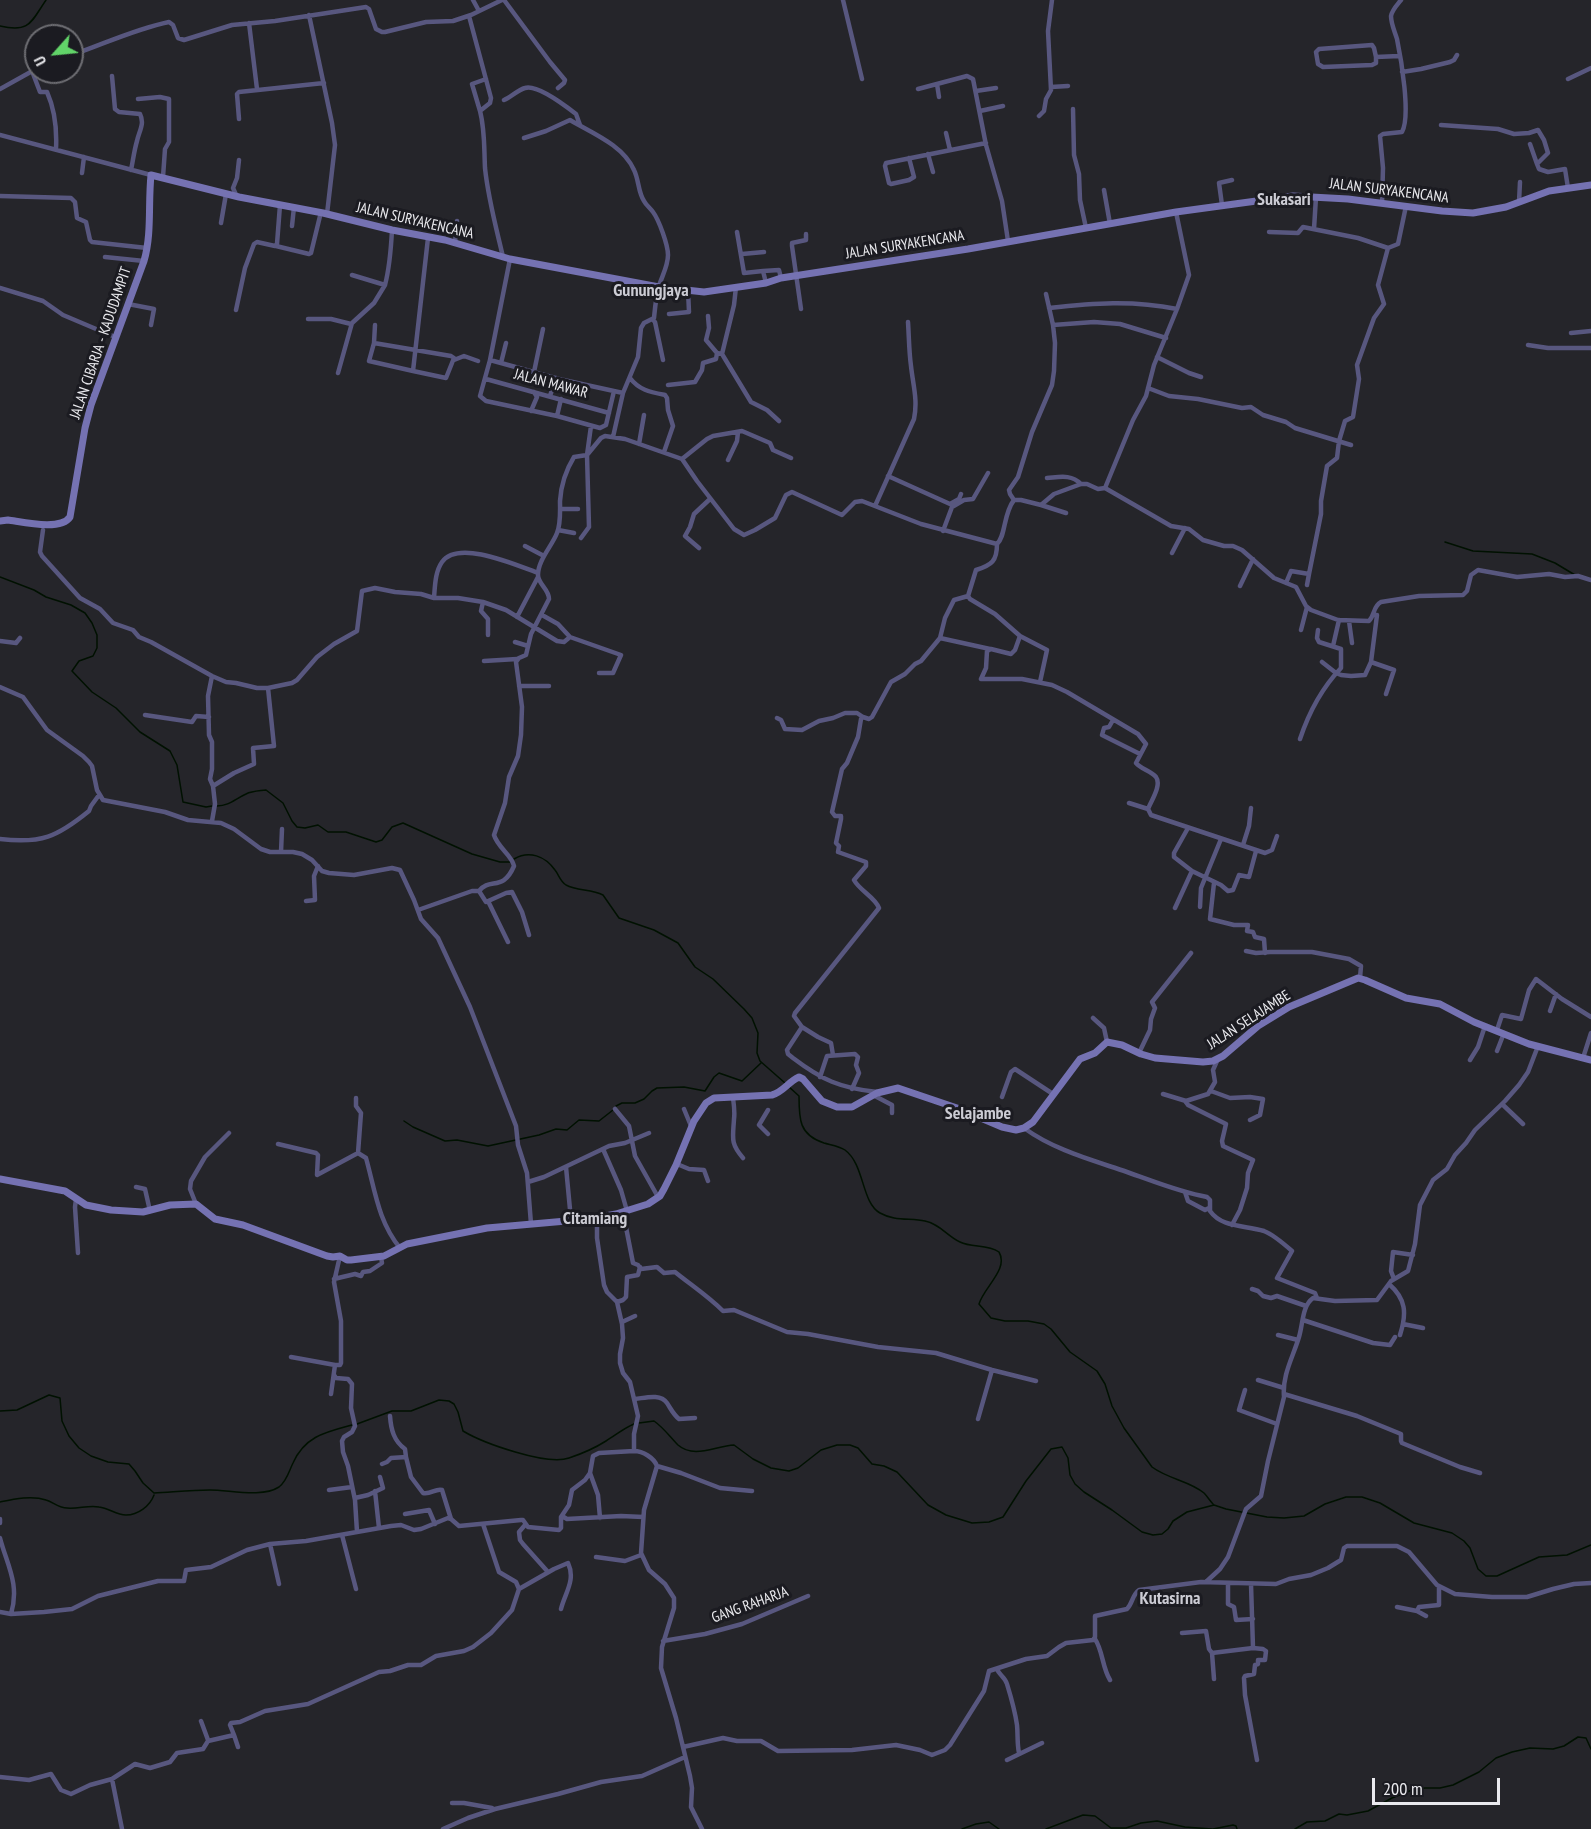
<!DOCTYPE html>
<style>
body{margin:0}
#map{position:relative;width:1591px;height:1829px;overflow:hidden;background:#25252a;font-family:"PT Sans Narrow",sans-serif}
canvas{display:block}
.north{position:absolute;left:24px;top:24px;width:60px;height:60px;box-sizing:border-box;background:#1b1b21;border:2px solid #6e6e73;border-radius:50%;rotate:243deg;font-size:16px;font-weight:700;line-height:24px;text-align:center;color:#eaeaee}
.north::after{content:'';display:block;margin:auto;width:21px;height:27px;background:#62d469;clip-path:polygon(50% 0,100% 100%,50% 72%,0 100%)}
.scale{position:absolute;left:1372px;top:1778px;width:128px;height:27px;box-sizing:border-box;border:3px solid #eaeaee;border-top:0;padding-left:8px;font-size:18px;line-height:21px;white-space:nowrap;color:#eaeaee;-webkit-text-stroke:4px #1b1b21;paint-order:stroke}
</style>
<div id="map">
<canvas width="1591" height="1829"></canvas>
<div class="north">U</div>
<div class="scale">200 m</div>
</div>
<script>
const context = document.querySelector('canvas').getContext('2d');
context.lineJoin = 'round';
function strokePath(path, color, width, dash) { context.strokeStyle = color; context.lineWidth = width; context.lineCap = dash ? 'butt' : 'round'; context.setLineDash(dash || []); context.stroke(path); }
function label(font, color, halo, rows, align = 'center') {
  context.font = font + ' "PT Sans Narrow",sans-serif'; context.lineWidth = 6; context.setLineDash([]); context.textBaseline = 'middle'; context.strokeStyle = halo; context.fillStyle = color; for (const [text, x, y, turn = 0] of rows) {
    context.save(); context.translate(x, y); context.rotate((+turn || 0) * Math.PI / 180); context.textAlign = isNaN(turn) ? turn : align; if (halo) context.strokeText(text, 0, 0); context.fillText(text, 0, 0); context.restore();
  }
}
strokePath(new Path2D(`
 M0,26c30,7 31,-4 46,-26
 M1445,542l28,9 59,3 23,9 20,12
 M0,577l34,13 12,7 25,8 14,8 7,10 5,12v13l-4,8 -14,5 -7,10 20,21 24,16 24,24 30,19 7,14 6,37 23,5 6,-1
 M217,806c12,0 18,-7 29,-12 6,-3 13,-3 20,-4l17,13 9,18 5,6 8,1 13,-3 10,7h18l30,10 6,-2 10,-13 11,-4 69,31 28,8h10
 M514,859c15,-9 31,-3 41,11 4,5 5,11 11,15 11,6 25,4 37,10l16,23 35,12 24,13 17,24 18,12 31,30 8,9 6,15 -1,20 3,8 25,22
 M788,1086l11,10c0,23 0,39 25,47 7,2 15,3 21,7 20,15 16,52 35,63 14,8 30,5 45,8 15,3 22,15 35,21 12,6 27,2 39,10 10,17 -15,35 -20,52l12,14 14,3h23l16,3 7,5 19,23 27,19 8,13 7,22 12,22 28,39c16,12 38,14 52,26 3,3 6,8 9,11
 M616,1106l6,-3h13l9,-4 8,-8 5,-3 27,-1 21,4 9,-14 5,-4 23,8 19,-18
 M404,1121l9,6 32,14 12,-1 31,6 51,-11 17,-6 11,1 12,-10 20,1 14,-11
 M0,1411l17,-1 32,-15 11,3 2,23 7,15 10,12 12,8 17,6 21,2 6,7 8,12 11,10c19,-1 38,-3 56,-3 20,0 52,8 69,-3 8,-6 10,-16 14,-24 12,-27 33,-31 59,-38
 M639,1423l15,-2c10,7 16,16 24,24 16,14 37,1 56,0l19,14 18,9 18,3 9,-3 23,-18 16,-5h13l8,3 14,16 12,2 13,6 31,33 18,10 26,8 17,-1 14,-5 23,-36 25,-32 11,-2 6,11 2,17 5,9 9,8 28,18 30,22 11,3 9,-1 6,-5 5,-8 14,-9 27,-7 12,4 41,8 17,1 20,-2 21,-12 21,-7h16l18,6 34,20 38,10 12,8 6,7 8,21 8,7h11l42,-19 28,-2 24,-10
 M357,1424l35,-13h19l28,-11 10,1 5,3 4,8 5,19c20,12 84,35 106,27 12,-4 26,-10 37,-17 10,-6 18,-13 28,-17
 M0,1502c14,-3 32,-7 46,-2 7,2 13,8 21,8 11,1 22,-3 32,-1 10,1 17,8 27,8 12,0 24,-9 28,-20
 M962,1829l14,-5 13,-2 10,7
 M1046,1829l37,-14 12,1 16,12h15l15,-5 16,-2 28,6 27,2
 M1213,1829l20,-4 3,1 1,3
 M1295,1829l12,-7 18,-1 14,-7 8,1 21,-4 24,-13 20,-8 13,-2h15l13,-3 26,-13 17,-14 16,-6 18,-4 23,1 11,-3 14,-9 8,1 5,11`), '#001101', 1.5);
strokePath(new Path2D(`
 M473,0l6,11
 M504,0l46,62 15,18 -1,3 -6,5
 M843,0l19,79
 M309,15l23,108 3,22 -8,69
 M469,16l22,82 -1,5 -10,8c5,19 4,38 5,57 3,30 11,59 18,89
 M249,23l8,66
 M72,55c32,-11 63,-26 97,-33l4,3 5,13 6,2 48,-15 43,-4 91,-14 3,2 7,20 6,3h3l41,-10 27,-1 18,-6 31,-15
 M1376,57l-2,-9 -2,-3 -53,4 -3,3 2,12 5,3 49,-2 4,-2v-6l23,-1
 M32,71l8,21h7c8,18 10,37 9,57
 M1402,72l19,-3 29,-7 4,-2 3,-5
 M112,76l3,33 4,3 21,2c5,10 -1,17 -3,27 -3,10 -4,20 -6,29
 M1568,79l23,-11
 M937,84l2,13
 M1051,87l17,-1
 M0,89l36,-20
 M918,89l49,-13 6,3 13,66 16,56 6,40
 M976,91l20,-3
 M138,99l22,-2 9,2v43l-4,7 -2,28
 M504,100c7,-3 14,-10 21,-12 12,-4 42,19 51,26l4,11
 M1073,109l1,46 5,19 1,26 6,28
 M480,111l-8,-27 14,-5
 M980,111l23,-5
 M1039,116l5,-5 2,-12 5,-9 -3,-59 4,-31
 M239,119l-2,-25 2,-2 85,-9
 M1441,125l57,4 16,5 15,-1 9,-3 6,10 4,13 -11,11 2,5 9,3 17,-3 3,19
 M946,133l4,17
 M0,135l151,40
 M524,138l22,-7 24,-11c22,13 53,25 64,50 5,10 4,22 10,31 2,4 6,7 9,11 6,8 15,33 15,43 0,11 -6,21 -9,31 -3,10 -4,22 -5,32l-10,5 -3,5 -3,29 -15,36 -10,44
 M1530,144l7,20
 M928,154l5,18
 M909,158l5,19 -5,3 -18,4 -2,-1 -4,-17 1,-3 100,-20
 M82,173l2,-16
 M1104,190l6,34
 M0,196l71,2 4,4 2,16 9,4 4,18 2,2 55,6
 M237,197l-4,-9 4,-10 2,-18
 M1519,202l1,-20
 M1382,204l1,-36 -3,-32 3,-2 19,-2c9,-16 -1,-74 -5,-93 -2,-7 -6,-15 -6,-23 1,-6 6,-11 10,-16
 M1222,205l-3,-22 13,-3
 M221,223l5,-29
 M292,226l2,-19
 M1314,229l2,-32
 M737,232l7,41 19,-2 3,12
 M1269,232l29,1 5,-6 55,11 30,10
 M455,243l2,-22
 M276,246l33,8 2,-1 10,-41
 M742,254l22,-2
 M105,257l39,4
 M763,271l16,-1 2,8
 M352,275l33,10c5,-19 6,-36 7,-55
 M736,287l-2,18 -12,49 29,48 16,8 12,11
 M0,288l43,13 20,14 52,22
 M1046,294l7,31 41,-3 26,2 46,14
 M128,304l26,5 -3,16
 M1049,308c45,-5 83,-8 128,1
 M801,309l-9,-63v-3l14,-3v-6
 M236,310l9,-42 9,-24 3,-2 18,4 2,-2 3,-39
 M669,314l20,-2 -1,-22
 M708,316l1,12 -3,12 11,13
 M308,319h23l20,5 23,-21 11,-18
 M653,320l2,2 8,38
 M375,325l-1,18 -5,18 44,10 15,-133
 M1571,333l20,-2
 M374,343l77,13 3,2 -8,20 -33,-7
 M1528,345l20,3h43
 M1157,357l32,16 12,4
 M454,360l10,-4 14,5
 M490,360l20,-101
 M501,363l5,-20
 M534,372l9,-43
 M338,373l14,-50
 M630,378c9,12 20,14 35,17l2,3 1,12 5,16 -9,26
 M486,379l123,34
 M668,385l27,-3 7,-12 1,-7 13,-4 1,-6 5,1
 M1148,388l21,8 29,3 44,9 9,-1 12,8 23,7 9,6 56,17
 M614,391l-8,34 -6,3 -43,-12 -71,-15 -6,-5 10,-36 69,19 64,14
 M550,396l6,-18
 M531,411l6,-14 -3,-5
 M557,416l4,-17
 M639,444l5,-29
 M682,459l25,-20 6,-3 29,-5 28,12 3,7 18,8
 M728,460l9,-19 1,-9
 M888,476l62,28 9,-5 2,-5
 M1047,478c13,-1 24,-4 34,6
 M1105,488l66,38 18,3 14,11 21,6h9l9,4 32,28 22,9 10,19 5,4 27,10 31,1c6,-6 4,-15 12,-19l38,-6 44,-1 4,-4 4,-16 7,-5 39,7 32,-3 16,3 13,-1 13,4
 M1014,500l-4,-6 -1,-4 9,-13 14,-45 20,-47 2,-14 1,-28 -2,-18
 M1041,505l25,8
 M875,506l39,-87c4,-19 -1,-34 -3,-53 -2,-14 -2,-29 -3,-44
 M560,509h18
 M43,530l-3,22 2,4 38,42 20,11 13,14 20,7 6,7 12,5 61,34 14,6 10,1 21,5h11l24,-5 5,-3 20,-23 17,-13 23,-13 5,-40 13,-3 20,4 26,2 13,4h24l25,4 23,8 51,31 7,1 6,-5
 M558,530l16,3
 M943,531l9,-24 12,-7 9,-1 15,-26
 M581,538l8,-11 -2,-72 4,-29
 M525,546l19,10
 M699,548l-14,-12 5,-9 4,-13 16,-15
 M1172,553l13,-25
 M1286,583l5,-12 18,3 12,-60v-13l6,-35 10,-8 2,-17 6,-20 8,-4 6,-38 -2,-14 17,-47 10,-14 -6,-19 10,-37 10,-4 8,-38
 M1307,585l2,-11
 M1240,586l13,-27
 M968,596l2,3 25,15 25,22 27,14 -7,32
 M968,596l8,-26c16,-5 21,-9 21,-26
 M434,598c1,-12 1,-26 8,-36 16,-23 74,3 96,11
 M483,602l-2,9 7,8v16
 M542,615l16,9 12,13 51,18 -8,18h-14
 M1373,615h4l-6,47 23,8 -8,24
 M517,617l21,-40
 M1349,621l3,22
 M1301,630l6,-23
 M940,638l50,11
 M0,641l16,2 4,-5
 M515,642l13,4
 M1333,646l6,-26
 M484,661l33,-2
 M1322,662l14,11 5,2 10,1 14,-1 6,-13
 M212,676l-4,20 1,39 3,7v27l-2,10 3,7 2,18 -3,17
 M981,679h41l30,6 15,7 71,42 8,10 -10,19c5,6 15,8 20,14 6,8 -5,24 -8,32l3,6 114,38 7,-3 5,-14
 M981,679l5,-11 1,-17 4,-2 20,5 4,-4 5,-14
 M519,686h30
 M0,687l23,10 24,33 36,26 6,6 3,4 5,24 6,10 62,12 23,8 33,3 13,6 27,20 9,3h23l9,2 10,6 10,11 7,2 25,2 38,-7 8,2 14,30 7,19 17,19 32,69 46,119 2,19 9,28 4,51
 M145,715l47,7 4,-6 13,1
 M777,718l4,2 4,9 17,1 17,-9 14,-3 12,-5h12l6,4
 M1113,720l-4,7 -5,1 -2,7 38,19
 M1300,739c9,-27 21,-50 41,-71v-19l-22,-7 -2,-4 1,-8
 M213,786l21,-13 20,-9 -1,-16 21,-2 -6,-58
 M1129,803l19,6
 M1188,828l-14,25v4l18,14 29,14 7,6 5,-1 6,-15 10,2 7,-26
 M0,839c41,5 57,-2 89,-28l2,-5 8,-11
 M1243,845l6,-19 2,-18
 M281,852l1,-23
 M1214,883l-4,36 24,6h14l-1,6 6,1 2,5 9,2 1,14
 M479,891l7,11 20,-9 6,-1 10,20 7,23
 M306,901l9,-1 -1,-24 4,-10
 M488,901l20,41
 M1200,907l1,-19 20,-49
 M1175,908l17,-37
 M418,910l54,-19h7c11,-14 24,1 35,-25 -2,-11 -16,-18 -20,-31l11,-32 4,-26 9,-21 3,-21 1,-28 -6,-45 3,-4 7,-3 5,-21 18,-35c0,-10 -11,-15 -11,-24 0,-15 14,-29 19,-42 4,-10 3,-22 3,-32 1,-16 6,-31 14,-44l13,-2 14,-17 4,-2 20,3 57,20 15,22 37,48 10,6 11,-5 20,-12 11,-23 6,-3 50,23 13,-13 7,-1 59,23 76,20c9,-8 6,-30 17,-44h7l20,5 13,-11 27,-10h6l11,5 7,-1 28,-68 13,-24 8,-31 23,-56 12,-34 -13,-63
 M1246,951l10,2 14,-1h42l37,7 12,7 -1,12
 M1550,1011l6,-17
 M1093,1018l11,10 3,14
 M802,1027l16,10 13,6 2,12
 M1497,1030l5,-15 19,4 8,-29 7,-11 26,20 29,18
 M1497,1051l7,-18
 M1139,1053l11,-23 1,-11 4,-11 -3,-6 39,-49
 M1583,1058l8,-25
 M1470,1060l8,-13 7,-21
 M820,1077l7,-21 28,-2 3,3 -2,8 3,8 -7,16
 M1211,1091l19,7 20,-1 13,2 -3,16 -10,5
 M877,1092c-37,-4 -55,-12 -84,-34l-5,-4 -1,-4 15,-23 -8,-11 1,-3 84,-105c-4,-11 -19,-17 -25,-28l12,-14v-4l-28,-10 1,-6 -3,-3 5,-24v-3h-6l-3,-4 10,-43 5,-6 11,-26 3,-18 2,-2 6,2 3,-2 19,-35 14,-8 10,-10 6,-3 19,-23 5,-20 9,-18 14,-4
 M1163,1094l23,7 22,-7 7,-12 -2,-12 4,-9
 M873,1095l19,10v8
 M1002,1097l9,-25 4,-3 38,25
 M356,1098v8l5,7 -3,40 8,5c9,32 12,63 34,90
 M733,1098c1,7 2,14 1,21 -1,19 -4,24 9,39
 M1185,1101l3,4 38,19 -4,17 1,5 30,14 -5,13 -1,15 -7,22 -8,15
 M1502,1104l21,20
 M615,1109l14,17 6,30 23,41
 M684,1109l7,17
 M768,1110l-9,15 9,9
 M1024,1128c30,22 68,32 103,44 26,9 52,20 80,25l3,3v11c12,17 35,14 54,20 10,4 19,12 28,20l-15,27 38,15 2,5
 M278,1144l38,9 2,2 -1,20 41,-22
 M603,1149l18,41 6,21
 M677,1164l12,5 15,1 4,11
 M566,1167l5,53
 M528,1182l16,-5 65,-31 16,-3 24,-10
 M136,1187l9,2 5,22
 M1185,1192l3,9 17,9 4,-2
 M76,1199l-1,8 3,46
 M196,1204l-6,-15 1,-8 14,-24 24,-24
 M623,1212l10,51 5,2 3,4 16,-2 7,6 11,-1c16,13 33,24 48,39l11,-1 53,22 21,2 70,13 58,6 56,17 44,11
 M597,1217v21l7,47 3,7 10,10 5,22 1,14 -3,16v9l3,10 7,9 8,34 -4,18v17c9,0 20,7 23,15l-13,44 -3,43 8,17 16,14 9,14v10l-12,39 -1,21 15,50 14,58 2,12 -1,19 11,22
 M334,1279l21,-5 6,2 2,-4 7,-1 12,-8 -1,-6
 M1394,1279l-3,-8 2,-19 20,3
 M1389,1284c17,15 18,29 11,51
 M1252,1289l6,2 5,5 8,2 6,-2 29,10
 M617,1302l6,-2 3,-3 1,-20 11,-2 2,-8
 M1303,1320l70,23 17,2 5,-8
 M622,1322l13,-6
 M1403,1324l20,4
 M1278,1335l20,5
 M291,1357l44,8
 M334,1375l2,3 12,1 4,5 -1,24 4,18 -3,6 -8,5 -2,4 1,11 5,14 7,34 2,32
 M1258,1380l26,8
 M1245,1390l-6,20 38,14
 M331,1394l4,-29h5l1,-2v-42l-7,-39 6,-26
 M1284,1394l73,22 44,18v7l1,2 58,24 20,6
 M635,1399c10,-1 25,-6 32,4 4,6 6,11 12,16l16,-1
 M978,1419l14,-49
 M406,1457l5,20 12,16c7,2 13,-5 19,-3l9,29
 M382,1464l5,-2 4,-4 15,-1 -1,-8c-11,-8 -14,-19 -15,-33
 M657,1466l24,7 39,15 32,3
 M590,1473l8,22 2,23
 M329,1490l23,-3
 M375,1491l4,37
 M355,1498l13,-3 15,-7 -3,-11
 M405,1514l24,-4 6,14
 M562,1516l5,3 54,-3 22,1
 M0,1519v4
 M525,1525l-6,7 1,8 3,4 25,28
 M342,1535l14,54
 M0,1538c7,27 20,46 11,76
 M270,1544l9,40
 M596,1557l29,4 16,-6
 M1207,1581l13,-12 8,-12 18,-48 15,-13 7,-35 16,-64c-2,-22 9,-40 15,-60 4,-13 3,-31 14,-39l22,3 42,-1 14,-19 17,-10 7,-27 5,-39 13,-25 14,-11 8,-14 11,-12 9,-13 30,-29 14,-16 9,-13 10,-26
 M1228,1583v21l6,3 2,13 17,-1
 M519,1589l35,-20 14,-6c8,17 -3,30 -7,46
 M1397,1607l20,4 9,5
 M1417,1611l2,-4 20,-2v-17
 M0,1612l11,2 33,-2 28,-3 26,-13 60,-15h26l2,-11 25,-3 36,-17 23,-6 36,-3 85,-15 10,-1 13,5 7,-1 27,-11 3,1 8,7 62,-6h2l5,7 31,3 2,-2v-11l8,-12 3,-15 13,-10 5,-7 3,-17 6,-3 35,-2
 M1182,1633l24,-2 3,18 3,4 41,-5 -2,-64
 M1095,1639c8,12 7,28 15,41
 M663,1641l42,-7 37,-10 66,-28
 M1253,1648l10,1 3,2 -1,9h-7v4l-3,1 -1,9 -9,2 -1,2 1,17 12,65
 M1212,1653l2,26
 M997,1669c2,6 8,8 10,15 4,13 8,27 10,41 1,10 0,19 2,28
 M201,1721l7,19
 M234,1735l4,12
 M683,1747l40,-9 14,3h24l17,10 74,-1 44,-5 24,5 12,5 13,-5 5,-5 34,-54 5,-20 37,-12 21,-3 12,-9 7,-4 27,-3 2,-3v-21l32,-7c6,-6 5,-14 12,-19l62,-8 75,2 13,-5 22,-4 17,-7 13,-8 3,-12 3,-2h50l12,6 28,33 18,9 37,3h35l26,-8 21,-5 17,-1
 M1007,1760l35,-17
 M0,1777l29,3 22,-6 10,16 10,4 19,-9 22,-6 23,-15 15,4 20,-6 7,-9 26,-4 5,-8 26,-6 -4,-10 1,-2 9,-1 25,-11 43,-7 71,-32 11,-1 18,-6h13l15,-9 28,-5 9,-4 18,-14 21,-23 7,-21 -3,-7 -17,-10 -16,-48
 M112,1779l10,50
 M452,1803h12l28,5
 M443,1829l25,-11 27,-9 63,-15 43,-12 41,-6 43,-19`), '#58577f', 4.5);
strokePath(new Path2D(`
 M0,521l8,-1c15,2 53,11 62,-3l15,-89 6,-23 53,-144c8,-27 4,-57 7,-86l88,22 84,16 69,17 53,10 65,19 149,28 45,5 62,-9 15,-5 187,-29 208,-37 117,-16 55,3 94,12 31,2 33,-6 43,-16 42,-6
 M0,1179l65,12 21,14 25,5 32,2 27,-7 26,-1 19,15 28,6 84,31 6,1 7,-1 7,4h4l33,-4 23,-12 80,-16 102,-9 27,-5 32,-10 12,-8 4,-7 12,-24 18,-44 12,-18 8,-5 58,-3c11,-3 16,-13 27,-18l4,2 19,22 15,6h15l25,-14 21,-5 59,20 45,19 14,3 8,-2 9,-6 47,-63 15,-6 12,-11 15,3 19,9 14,4 48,4 10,-1 10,-5 35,-30 31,-19 69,-29 7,2 41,18 34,6 34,18 55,22 62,16`), '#7572b2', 7);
label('15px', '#eaeaee', '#1b1b21', [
 ["JALAN SURYAKENCANA",1389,191,7],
 ["JALAN SURYAKENCANA",415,221,13],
 ["JALAN SURYAKENCANA",905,245,-9],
 ["JALAN CIBARJA - KADUDAMPIT",101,343,-71],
 ["JALAN MAWAR",551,384,15],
 ["JALAN SELAJAMBE",1249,1020,-33],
 ["GANG RAHARJA",750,1605,-20]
]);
label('bold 18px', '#ccccd4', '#1b1b21', [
 ["Sukasari",1284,200],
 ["Gunungjaya",651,291],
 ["Selajambe",978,1114],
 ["Citamiang",595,1219],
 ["Kutasirna",1170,1599]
]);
</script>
